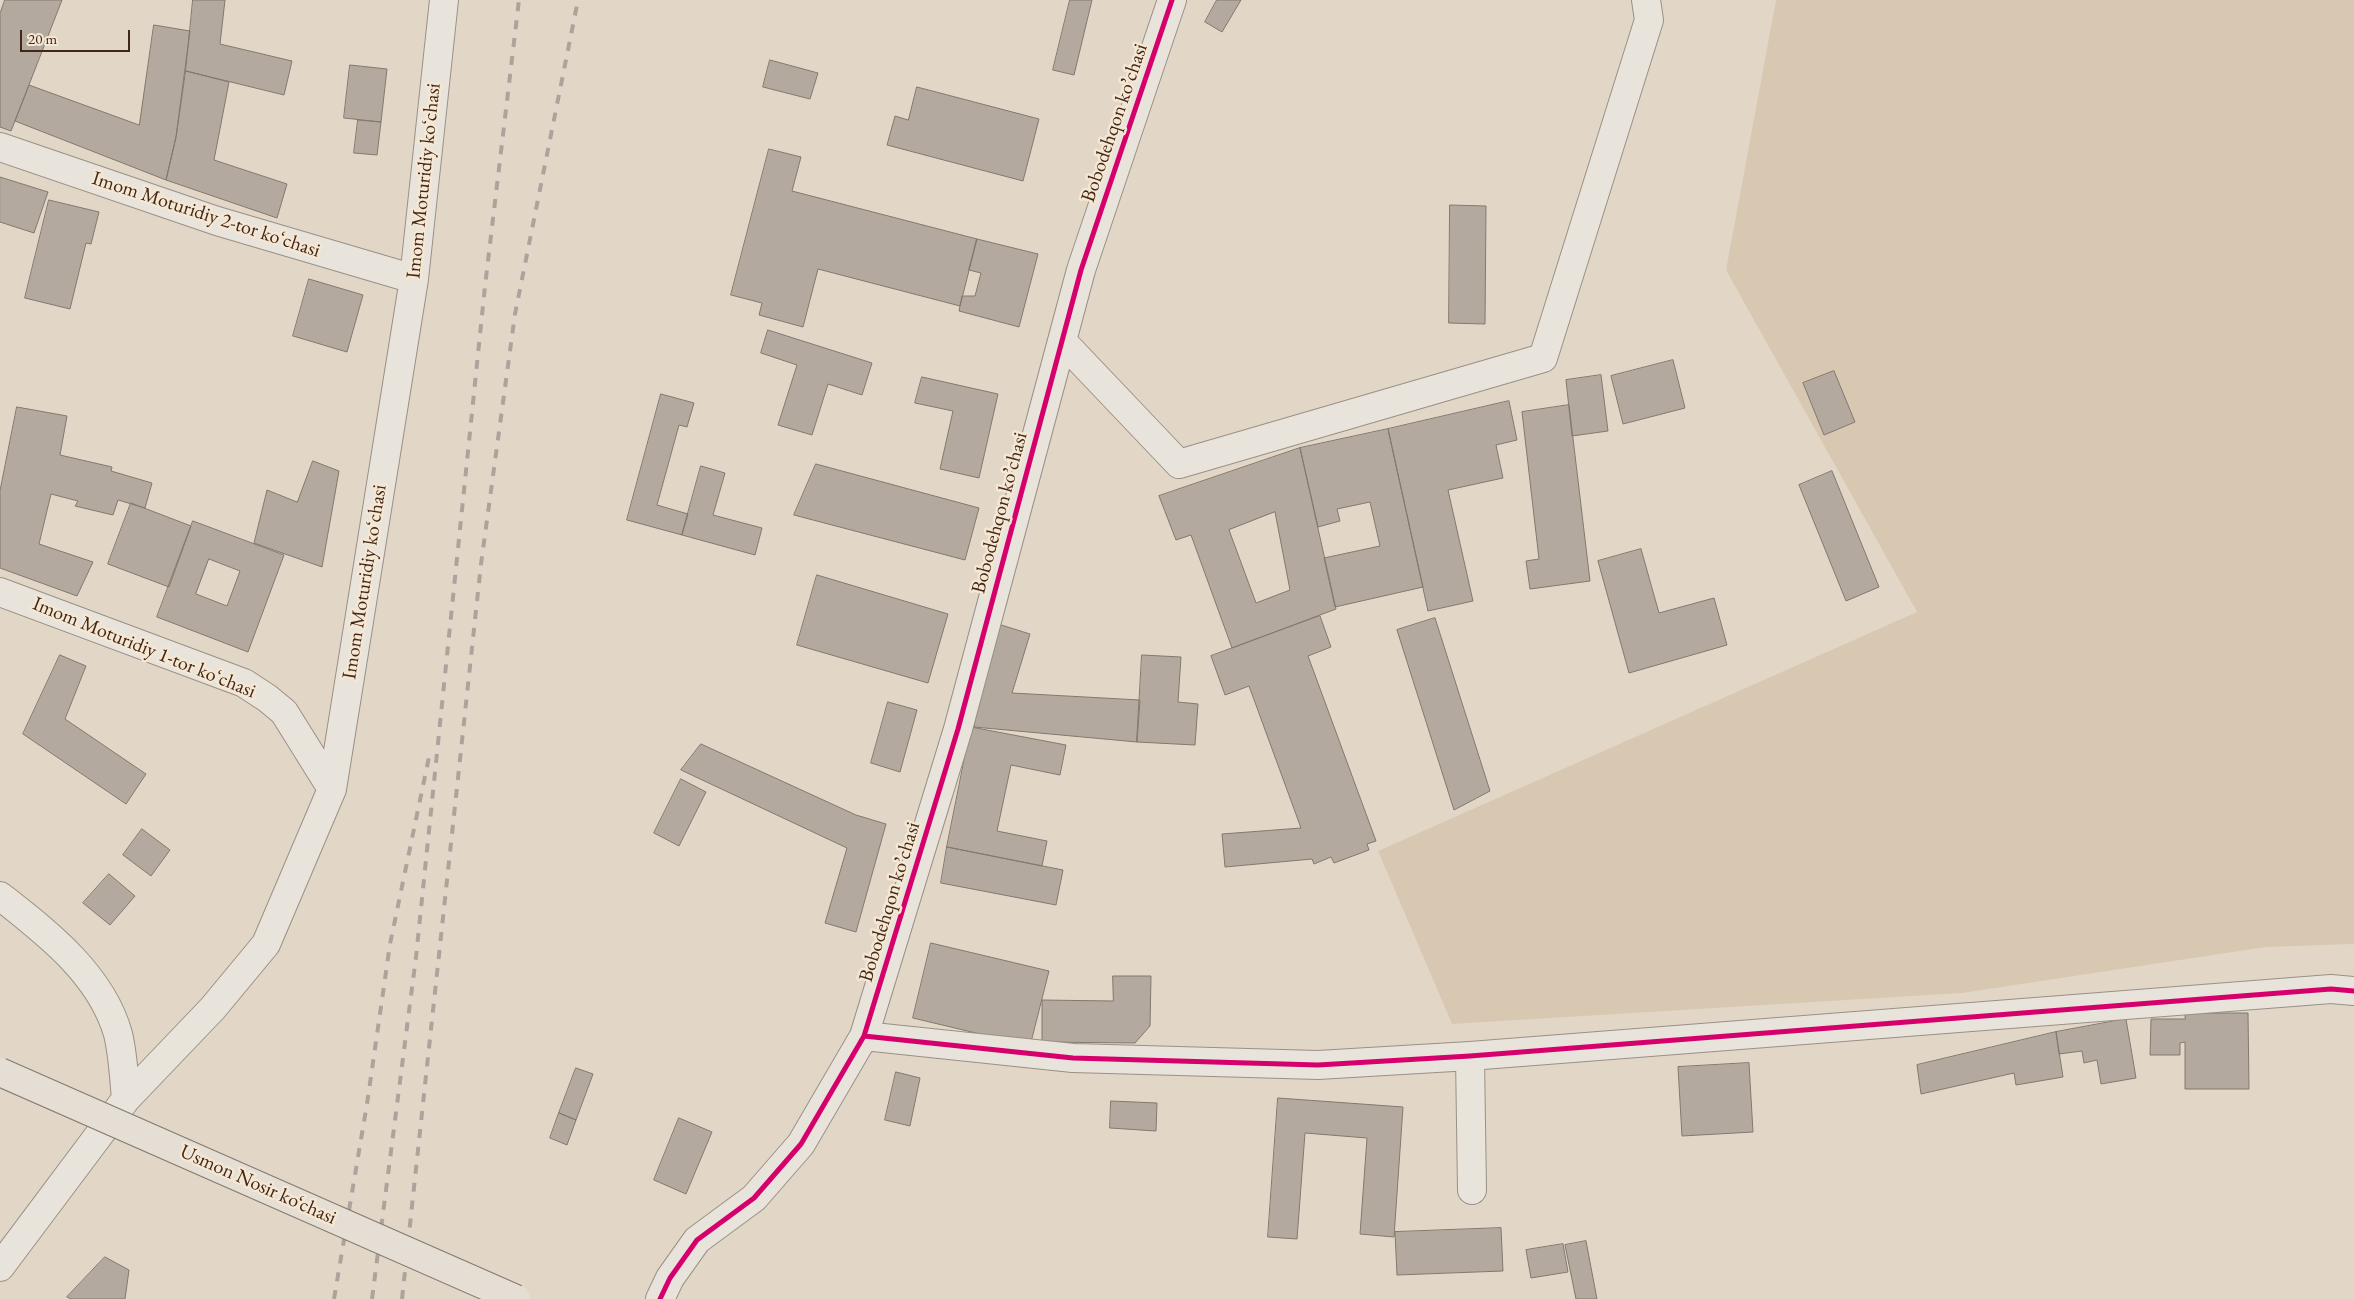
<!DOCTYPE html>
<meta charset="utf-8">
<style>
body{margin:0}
#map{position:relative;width:2354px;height:1299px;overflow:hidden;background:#e2d7c7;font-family:"EB Garamond",serif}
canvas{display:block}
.scale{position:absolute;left:20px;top:30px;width:110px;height:22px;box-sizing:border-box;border:2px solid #442617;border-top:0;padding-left:6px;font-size:15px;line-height:18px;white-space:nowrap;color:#442617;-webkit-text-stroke:4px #f4e7d3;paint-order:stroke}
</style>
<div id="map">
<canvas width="2354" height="1299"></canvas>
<div class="scale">20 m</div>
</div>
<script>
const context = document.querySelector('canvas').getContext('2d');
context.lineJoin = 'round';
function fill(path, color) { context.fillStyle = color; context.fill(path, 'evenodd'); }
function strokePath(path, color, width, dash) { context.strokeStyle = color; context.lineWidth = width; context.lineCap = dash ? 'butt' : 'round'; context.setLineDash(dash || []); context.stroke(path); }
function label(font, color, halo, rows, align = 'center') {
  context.font = font + ' "EB Garamond",serif'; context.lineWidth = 5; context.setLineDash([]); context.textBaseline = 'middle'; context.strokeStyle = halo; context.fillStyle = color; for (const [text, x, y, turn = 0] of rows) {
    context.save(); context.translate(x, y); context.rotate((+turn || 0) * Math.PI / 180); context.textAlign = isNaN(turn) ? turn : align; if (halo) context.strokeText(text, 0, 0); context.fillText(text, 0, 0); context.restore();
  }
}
fill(new Path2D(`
 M1776,0h578v944l-88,3 -304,46 -510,31 -74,-173 539,-239 -191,-342z`), '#d9c8b1');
const building = new Path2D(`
 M5,0h57l-51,131 -11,-4v-113z
 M193,0h32l-5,44 72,17 -8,34 -98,-24z
 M1070,0h22l-18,75 -21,-5z
 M1217,0h24l-19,32 -17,-10z
 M154,25l36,6 -14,106 -10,43 -151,-59 14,-36 110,40z
 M770,60l48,13 -8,26 -47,-12z
 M350,65l37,4 -6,53 -37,-4z
 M186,71l43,11 -15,78 73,24 -10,34 -111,-38 10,-43z
 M917,87l122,32 -16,62 -136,-36 8,-29 13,4z
 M358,120l23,2 -4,33 -23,-2z
 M769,149l32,8 -9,34 185,48 -17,67 -142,-37 -15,58 -44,-12 3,-12 -31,-8z
 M0,177l48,15 -14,41 -34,-11z
 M49,200l50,12 -8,32 -5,-1 -16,66 -45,-11z
 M1450,205l36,1 -1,118 -36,-1z
 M977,239l61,15 -19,73 -60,-16 3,-15h13l6,-23 -12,-3z
 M309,279l54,16 -16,57 -54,-16z
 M768,330l104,33 -10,32 -34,-11 -16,51 -34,-10 19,-60 -36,-12z
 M1673,360l12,48 -62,16 -12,-48z
 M1834,371l21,51 -31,13 -21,-52z
 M1601,375l7,56 -36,5 -6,-56z
 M922,377l76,17 -19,84 -39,-9 13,-58 -38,-8z
 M661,394l33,9 -7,24 -8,-2 -22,80 31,9 -6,21 -55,-15z
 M1509,401l8,39 -21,5 7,33 -55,12 25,111 -45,10 -40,-182z
 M1569,405l21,176 -60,8 -4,-28 13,-2 -17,-147z
 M17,407l50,9 -7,39 52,12 -1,4 41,12 -7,25 -27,-8 -5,15 -38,-9 3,-5 -27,-7 -12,50 54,18 -16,34 -77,-28v-77z
 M1388,429l35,158 -88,20 -11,-49 56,-12 -10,-44 -33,7 3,12 -22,6 -18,-79z
 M1300,448l36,161 -104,39 -41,-113 -15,5 -17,-44zM1275,512l15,78 -34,13 -27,-73z
 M313,461l26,10 -17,96 -68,-24 13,-53 30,12z
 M816,464l163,44 -14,52 -171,-45z
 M701,466l24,7 -12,42 49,13 -7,27 -73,-20z
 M1832,471l47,116 -33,14 -47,-116z
 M131,503l60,23 -22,61 -61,-23z
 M193,521l91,34 -36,97 -91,-35zM209,559l31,12 -13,35 -31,-12z
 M1641,549l18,64 55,-15 13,47 -98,28 -31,-112z
 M817,575l131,39 -20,69 -131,-38z
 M1320,616l11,31 -23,9 68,185 -9,3 2,6 -35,13 -3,-6 -17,7 -2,-5 -87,8 -3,-33 79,-6 -52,-142 -24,9 -14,-39z
 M1435,618l55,173 -36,19 -57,-180z
 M998,624l32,10 -18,59 128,7 -3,42 -163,-15 4,-35z
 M60,655l26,11 -21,53 81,55 -20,30 -103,-70z
 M1142,655l39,2 -3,45 20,2 -3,41 -58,-3z
 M888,702l29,8 -17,62 -29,-9z
 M971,727l95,18 -6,30 -49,-10 -14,66 50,10 -5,25 -95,-19z
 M701,744l155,71 30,9 -30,108 -31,-9 22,-75 -166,-78z
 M681,779l25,13 -27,54 -25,-13z
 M142,829l28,21 -19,26 -28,-21z
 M947,847l116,23 -7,35 -115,-22z
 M109,874l26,22 -25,29 -27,-22z
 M931,943l118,28 -19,75 -117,-28z
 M1113,976h38l-1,50 -15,17 -93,-1v-42l71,1z
 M2185,1013h63l1,76h-64v-47l-5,1v12h-30l1,-36h34z
 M2126,1019l10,59 -35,6 -4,-24 -13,3 -2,-12 -23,3 -3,-22z
 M2056,1032l7,45 -47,8 -2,-12 -93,21 -4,-29z
 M1749,1063l4,69 -71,4 -4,-69z
 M576,1068l17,6 -17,46 -17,-7z
 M896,1072l24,6 -10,48 -25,-6z
 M1278,1098l125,9 -9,130 -34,-3 7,-96 -62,-5 -8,106 -29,-2z
 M1111,1101l46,2 -1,28 -46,-3z
 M559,1113l17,7 -9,25 -17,-7z
 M679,1118l33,14 -26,62 -32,-14z
 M1501,1228l2,43 -106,4 -2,-43z
 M1586,1241l11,58h-21l-11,-54z
 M1563,1244l5,28 -37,6 -5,-28z
 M105,1257l24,13 -4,29h-54l-4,-2z`);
fill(building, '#b3a99e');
strokePath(building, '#83786e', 1);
const minor = new Path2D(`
 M0,147l217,74 197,58
 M1062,341l117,123 364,-106 106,-338 -3,-20
 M0,592l244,91 23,15 17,14 48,77
 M0,896c47,37 101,78 118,138 5,20 6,44 8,65
 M864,1036l209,22 245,7 152,-9 861,-67 23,2
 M1470,1056l2,134
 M0,1267l126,-168 87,-91 53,-64 66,-155 82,-510 30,-279
 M660,1299l10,-21 27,-38 57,-42 47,-54 63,-108 94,-307 123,-459 91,-270`);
strokePath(minor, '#9a9085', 30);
strokePath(minor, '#e8e3db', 28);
strokePath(new Path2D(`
 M334,1299l33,-195 23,-160 39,-187
 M372,1299l44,-342 69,-671 34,-286
 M402,1299l79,-735 34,-250 63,-314`), '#aca49c', 4, [9, 9]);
const majorBridge = new Path2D(`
 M0,1072l516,227`);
strokePath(majorBridge, '#83786e', 30, []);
strokePath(majorBridge, '#e5ded4', 28);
strokePath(new Path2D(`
 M864,1036l209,22 245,7 152,-9 861,-67 23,2
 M660,1299l10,-21 27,-38 57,-42 47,-54 63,-108 94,-307 123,-459 91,-270`), '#d6006c', 5);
label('20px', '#442617', '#f4e7d3', [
 ["Bobodehqon koʼchasi",1115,123,-71],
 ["Imom Moturidiy koʻchasi",424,181,-84],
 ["Imom Moturidiy 2-tor koʻchasi",206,215,18],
 ["Bobodehqon koʼchasi",1000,513,-75],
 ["Imom Moturidiy koʻchasi",365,582,-81],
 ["Imom Moturidiy 1-tor koʻchasi",144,648,22],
 ["Bobodehqon koʼchasi",890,902,-73],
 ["Usmon Nosir ko‘chasi",258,1185,24]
]);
</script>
